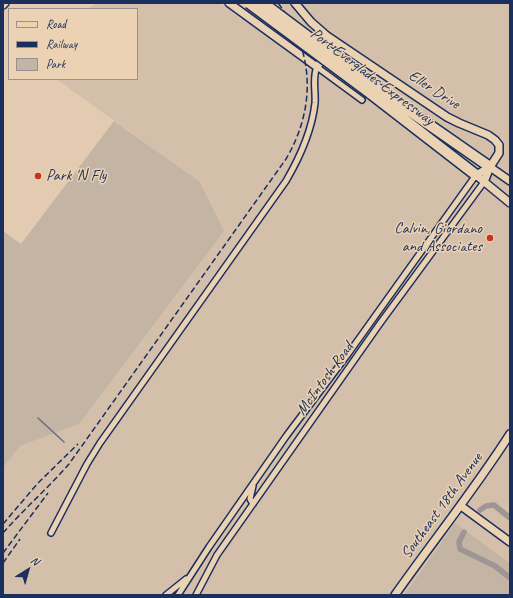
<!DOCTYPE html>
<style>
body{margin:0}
#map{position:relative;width:513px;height:598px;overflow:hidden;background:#e2cbb0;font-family:Caveat,sans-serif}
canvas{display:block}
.frame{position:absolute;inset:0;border:4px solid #1b2f5e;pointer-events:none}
.legend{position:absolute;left:8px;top:8px;width:130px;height:72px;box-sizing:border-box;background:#ead2b3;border:1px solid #979191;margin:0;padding:5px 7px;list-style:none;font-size:12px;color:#1b2f5e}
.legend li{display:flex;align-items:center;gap:8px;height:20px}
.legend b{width:20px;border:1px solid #979191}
.north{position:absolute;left:8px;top:550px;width:40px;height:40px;-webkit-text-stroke:3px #ead2b3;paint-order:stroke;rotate:37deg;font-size:11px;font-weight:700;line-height:16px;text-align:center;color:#1b2f5e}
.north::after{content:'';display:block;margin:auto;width:14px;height:18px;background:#1b2f5e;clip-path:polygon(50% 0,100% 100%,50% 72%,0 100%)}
</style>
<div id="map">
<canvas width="513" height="598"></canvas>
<div class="frame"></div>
<ul class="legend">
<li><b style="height:5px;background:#ead2b3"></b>Road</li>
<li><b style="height:5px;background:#1b2f5e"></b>Railway</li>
<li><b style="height:11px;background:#c4b4a4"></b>Park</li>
</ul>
<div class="north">N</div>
</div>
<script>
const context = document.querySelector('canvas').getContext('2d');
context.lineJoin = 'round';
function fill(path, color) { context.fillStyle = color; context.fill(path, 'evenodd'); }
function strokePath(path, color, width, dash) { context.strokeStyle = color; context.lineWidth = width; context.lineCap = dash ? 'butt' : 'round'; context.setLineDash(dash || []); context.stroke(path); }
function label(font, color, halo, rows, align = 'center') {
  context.font = font + ' Caveat,sans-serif'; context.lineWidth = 3; context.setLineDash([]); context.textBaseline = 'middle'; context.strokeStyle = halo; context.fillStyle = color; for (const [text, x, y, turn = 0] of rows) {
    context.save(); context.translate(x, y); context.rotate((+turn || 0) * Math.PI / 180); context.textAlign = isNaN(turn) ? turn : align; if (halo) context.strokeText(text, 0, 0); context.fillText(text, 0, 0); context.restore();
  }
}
fill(new Path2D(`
 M96,3h124l21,16 11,-16h258v560l-55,-40 -51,72h-401v-127l17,-22 59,-22 120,-243 -143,-102h81v-70h-49z`), '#d3bfaa');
fill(new Path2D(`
 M114,121l85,60 25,50 -145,193 -59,22 -17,22v-237l18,13z
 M455,523l55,40v32h-106z`), '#c4b4a4');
strokePath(new Path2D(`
 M38,418l26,24`), '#6a6c7f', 1.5);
strokePath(new Path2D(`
 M480,510l6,-4 8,-1 16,13
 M464,532l-5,10 1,7 35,17 15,12`), '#9e9595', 5.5);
const minor = new Path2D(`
 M253,486l-3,13 3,5
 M51,533l36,-69 13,-21 186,-262c14,-24 26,-50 29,-78 1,-12 -3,-25 2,-36l45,33
 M166,595l20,-16
 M178,595l31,-48 78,-112 61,-81 128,-179
 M196,595l21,-40 164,-233 103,-140`);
const tertiary = new Path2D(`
 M229,3l88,64 17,-26
 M295,3l16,19 16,14 120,81 12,6 29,12 7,5 4,5v8l-9,14 -6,15
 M3,5l2,-2
 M490,167l-14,8 34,28
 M490,167l20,14
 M461,506l49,36
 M395,595c38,-54 80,-106 115,-161`);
const motorway = new Path2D(`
 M375,87l115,80
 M370,93l106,82`);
strokePath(minor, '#1b2f5e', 8);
strokePath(tertiary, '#1b2f5e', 10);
strokePath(motorway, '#1b2f5e', 13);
strokePath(minor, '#ead2b3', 5);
strokePath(tertiary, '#ead2b3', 7);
strokePath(motorway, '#ead2b3', 10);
strokePath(new Path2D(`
 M3,524l35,-41 40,-39
 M3,533c21,-24 45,-45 66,-69l217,-305c30,-51 29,-108 -8,-156
 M3,553l45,-60
 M3,563l17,-24`), '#1b2f5e', 1.5, [6, 3]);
const motorwayBridge = new Path2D(`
 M249,3l121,90
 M263,3l112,84`);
strokePath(motorwayBridge, '#1b2f5e', 13, []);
strokePath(motorwayBridge, '#ead2b3', 10);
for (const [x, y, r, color] of [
 [38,176,4,"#c8321e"],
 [490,238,4,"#c8321e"]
]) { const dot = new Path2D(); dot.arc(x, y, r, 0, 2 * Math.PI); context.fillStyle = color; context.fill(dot); strokePath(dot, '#ead2b3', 1.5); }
label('16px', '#1b2f5e', '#ead2b3', [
 ["Port Everglades Expressway",372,77,37],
 ["Eller Drive",434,90,33],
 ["McIntosh Road",325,379,-54],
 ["Southeast 18th Avenue",442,506,-54]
]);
label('16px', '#1b2f5e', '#ead2b3', [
 ["Park 'N Fly",46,176],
 ["Calvin, Giordano",482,229,"right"],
 ["and Associates",482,247,"right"]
], 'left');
</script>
